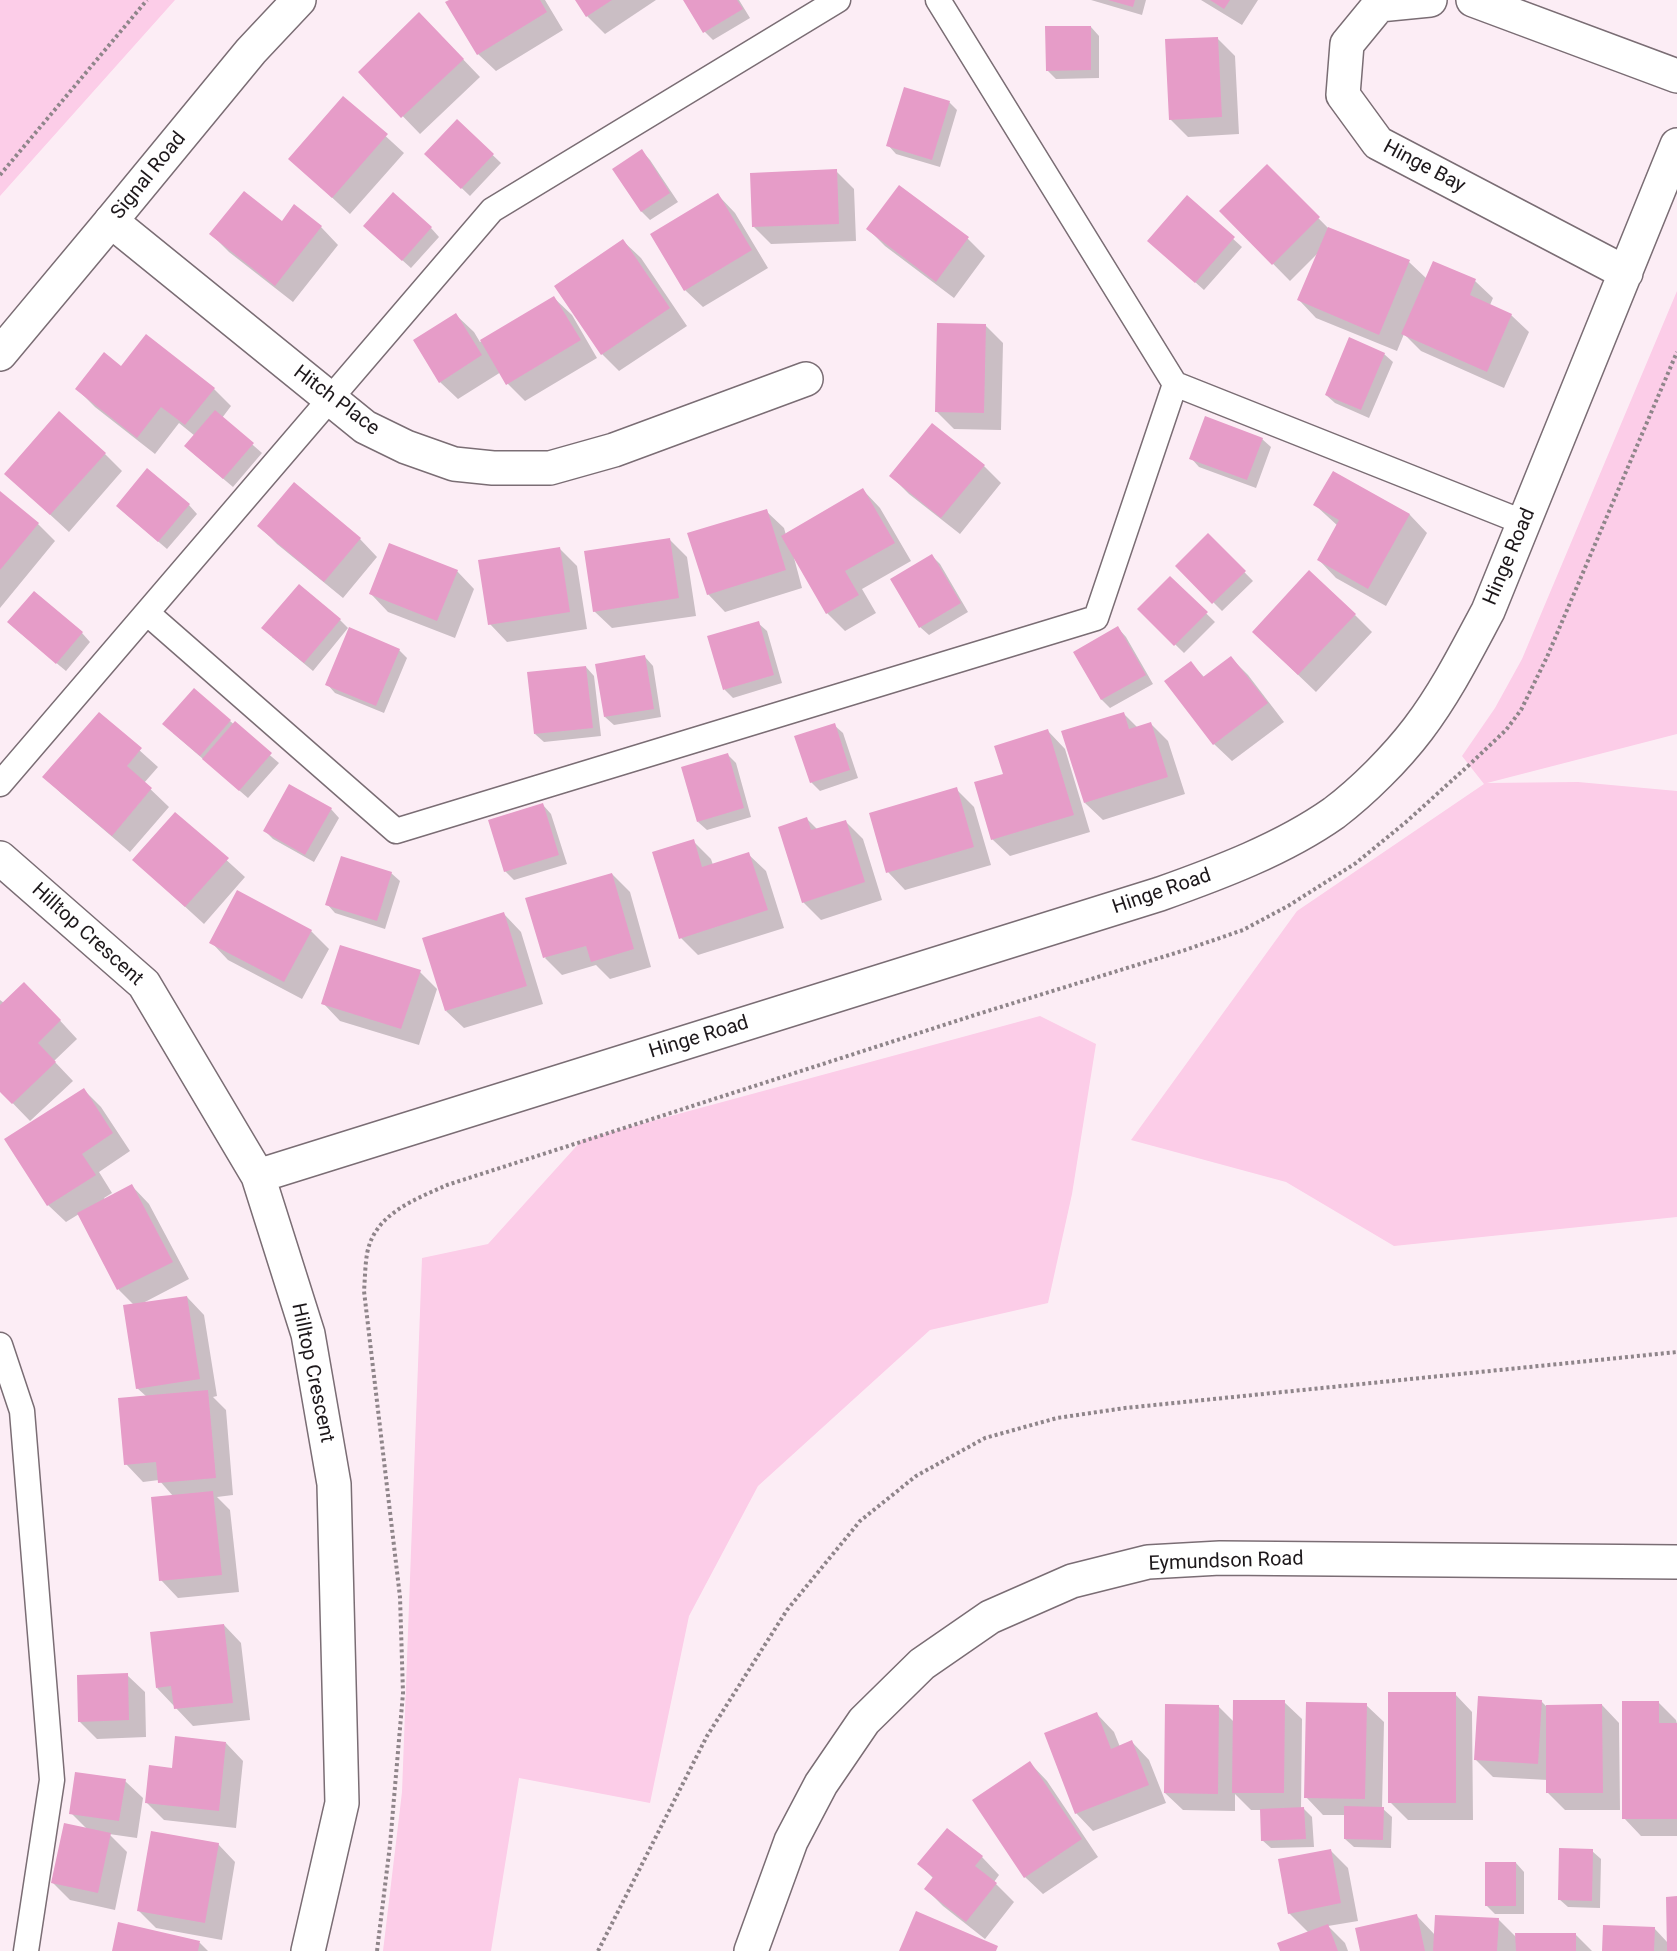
<!DOCTYPE html>
<style>
body{margin:0}
canvas{display:block;background:#fcedf5}
</style>
<canvas width="1677" height="1951"></canvas>
<script>
const context = document.querySelector('canvas').getContext('2d');
context.lineJoin = 'round';
function fill(path, color) { context.fillStyle = color; context.fill(path, 'evenodd'); }
function strokePath(path, color, width, dash) { context.strokeStyle = color; context.lineWidth = width; context.lineCap = dash ? 'butt' : 'round'; context.setLineDash(dash || []); context.stroke(path); }
function label(font, color, halo, rows, align = 'center') {
  context.font = font + ' Roboto,sans-serif'; context.lineWidth = 4.5; context.setLineDash([]); context.textBaseline = 'middle'; context.strokeStyle = halo; context.fillStyle = color; for (const [text, x, y, turn = 0] of rows) {
    context.save(); context.translate(x, y); context.rotate((+turn || 0) * Math.PI / 180); context.textAlign = isNaN(turn) ? turn : align; if (halo) context.strokeText(text, 0, 0); context.fillText(text, 0, 0); context.restore();
  }
}
fill(new Path2D(`
 M0,0h175l-175,196z
 M1677,291v443l-190,49 91,-1 99,9v426l-283,29 -108,-64 -155,-42 166,-229 187,-127 -22,-28 33,-48 27,-49z
 M1040,1016l56,28 -24,150 -24,109 -118,27 -172,156 -69,130 -39,187 -131,-25 -28,173h-108l19,-159 20,-534 66,-14 94,-104z`), '#fccde8');
fill(new Path2D(`
 M451,0h94l18,30 -67,41 -18,-17z
 M577,0h79l-51,34 -18,-18z
 M684,0h55l11,18 -37,22 -8,-8z
 M1091,0h55l-4,15z
 M1201,0h57l-16,25z
 M1091,27l8,9v42l-43,1 -9,-9z
 M437,32l43,45 -60,57 -60,-62z
 M1217,38l18,18 4,78 -51,3 -18,-18z
 M344,98l60,55 -54,61 -60,-55z
 M949,102l8,8 -17,57 -44,-13 -8,-9z
 M457,121l44,42 -31,33 -44,-42z
 M642,151l8,9 28,42 -28,18 -8,-8 -28,-43z
 M1267,166l63,64 79,32 18,17 48,2 18,17 -3,7 21,10 18,17 -25,56 -83,-37 -17,-17 -7,17 -81,-33 -17,-18 19,-47 -28,28 -69,-70z
 M836,171l18,18 2,52 -85,3 -17,-17z
 M900,187l68,52 17,17 -31,42 -69,-52 -17,-17z
 M718,195l17,18 33,55 -65,39 -18,-17z
 M1187,197l55,50 -38,43 -46,-41z
 M282,223l39,4 17,18 -45,57 -64,-50 -18,-18z
 M431,228l8,9 -28,31 -38,-34z
 M623,241l18,17 46,68 -68,45 -17,-17z
 M554,298l18,17 25,43 -72,43 -17,-17 -7,-12 -43,27 -18,-17 16,-67 18,17 6,10z
 M985,325l18,18 -2,87 -47,-1 -18,-18z
 M1384,354l9,8 -24,56 -34,-15 -9,-8z
 M122,368l92,21 17,17 -9,12 40,35 -29,34 -39,-33 1,-18 -16,-13 -24,31 -60,-47 -18,-18z
 M1262,439l9,8 -15,41 -57,-21 -8,-9z
 M105,454l17,17 -53,61 -63,-58z
 M984,466l17,17 -41,51 -51,-40 -18,-18z
 M1333,473l77,42 17,18 -41,73 -50,-28 -17,-18 19,-34 -23,-21z
 M863,490l17,18 31,53 -49,28 14,24 -31,18 -18,-18 -34,-59 9,34 -77,24 -17,-18 58,-83 18,17 2,7z
 M0,493l38,31 17,17 -55,67z
 M189,505l8,9 -30,35 -41,-35z
 M259,526l101,13 17,18 -34,41 -66,-54z
 M1208,535l45,46 -31,30 -45,-45z
 M670,540l17,17 9,59 -84,12 -18,-17z
 M560,549l17,17 10,63 -80,13 -17,-18z
 M932,556l8,8 28,48 -39,23 -9,-8z
 M457,571l17,18 -19,49 -67,-26 -17,-18z
 M1170,578l45,44 -31,31 -45,-44z
 M1355,615l17,17 -56,60 -45,-43z
 M340,620l8,8 -35,43 -41,-34z
 M758,623l9,8 15,52 -49,15 -8,-8 -16,-53z
 M1118,628l8,9 27,47 -43,24 -8,-8 -27,-48z
 M18,631l64,2 8,9 -24,29z
 M399,650l8,8 -23,55 -49,-20 -8,-9z
 M645,657l8,9 8,51 -47,8 -9,-8z
 M1231,658l17,17 36,47 -52,39 -18,-17 -23,-81 14,15z
 M586,667l8,9 7,60 -57,6 -9,-8z
 M1123,713l15,15 13,-4 17,17 17,53 -82,26 -18,-17z
 M99,714l59,53 -14,16 25,24 -39,45 -68,-58 -18,-17z
 M230,721l49,42 -31,35 -75,-65z
 M834,725l9,8 15,45 -38,13 -9,-9z
 M1048,731l17,18 25,83 -80,24 -18,-17 13,-64z
 M728,755l8,8 15,54 -44,13 -9,-8z
 M956,789l18,18 17,58 -86,25 -17,-18z
 M543,805l8,9 16,50 -53,16 -9,-9z
 M331,809l8,9 -25,44 -41,-23 -8,-8z
 M176,814l69,63 -41,47 -70,-64z
 M807,819l11,11 27,-9 18,18 19,61 -61,20 -18,-18z
 M693,841l18,18 2,6 35,-11 18,17 18,57 -86,27 -17,-17z
 M391,873l9,8 -15,48 -50,-16 -8,-9z
 M612,874l18,18 21,75 -41,12 -14,-14 -34,10 -17,-17z
 M504,914l17,18 22,72 -79,24 -18,-17z
 M311,931l18,18 -27,50 -74,-39 -17,-18z
 M420,972l17,17 -18,56 -79,-24 -17,-18z
 M0,1000l4,3 38,-2 35,38 -23,22 19,20 -43,40 -30,-31z
 M84,1090l17,17 29,44 -31,21 13,21 -8,5 1,2 27,-14 17,18 40,75 -46,24 44,-6 17,18 13,81 -4,1 13,13 7,85 -16,2 13,13 9,82 -61,6 -17,-18 12,-84 -14,-16 -16,2 -17,-18 21,-67 -10,-9 -3,-83 -15,-15 -40,-76 -13,8 -18,-17z
 M224,1625l17,18 9,77 -57,6 -36,-38z
 M127,1675l18,17 1,45 -49,2 -18,-18z
 M1455,1694l17,18 1,108h-65l-18,-18z
 M1541,1701l5,5 56,-1 17,18 1,87h-55l-17,-17v-13l-55,-3 -18,-18z
 M1284,1702l18,17 -1,90h3l8,8 2,30 -43,1 -9,-8 -1,-30h-10l-16,-16v17l-52,-1 -18,-17 53,-87 16,16z
 M1658,1702l18,18 1,4v112h-36l-17,-18z
 M1366,1705l18,17 -2,86 10,9 -1,31 -37,-1 -9,-8 1,-24h-23l-17,-18z
 M1097,1714l17,18 6,15 12,-5 17,18 17,43 -73,28 -17,-18z
 M226,1743l17,18 -7,67 -72,-8 -18,-18z
 M1030,1763l17,18 51,76 -55,37 -18,-17z
 M125,1781l18,17 -6,40 -28,-4 18,18 -12,58 -45,-10 -18,-18 35,-53 -16,-16z
 M218,1844l17,18 -13,78 -66,-12 -17,-17z
 M1331,1851l17,17 10,53 -30,5 17,17 3,8h-66l27,-18 -20,-20z
 M1592,1851l9,8 -1,49 -32,-1 -9,-8z
 M982,1857l17,18 -5,7 20,20 -29,37 -42,-33 -17,-17 8,-10 -15,-15z
 M1516,1863l8,9v42h-29l-9,-9z
 M1677,1898v53h-74l51,-23 14,15z
 M1417,1916l18,19 64,-15 18,18 58,-4 17,17h-231z
 M200,1943l8,8h-95z`), '#0003');
fill(new Path2D(`
 M449,0h91l7,12 -70,43 -32,-53z
 M575,0h37l-26,17z
 M683,0h54l6,9 -40,24z
 M1108,0h27l-2,7z
 M1210,0h20l-6,9z
 M419,12l45,47 -63,59 -43,-46z
 M1045,26h46v44l-45,1z
 M1218,37l4,80 -53,3 -4,-81z
 M904,87l46,14 -18,59 -46,-14z
 M343,96l45,38 -56,64 -44,-39z
 M457,119l37,35 -33,35 -37,-35z
 M642,149l28,44 -29,19 -29,-43z
 M1267,164l53,53 -48,48 -53,-54z
 M837,169l2,55 -87,3 -2,-54z
 M899,185l70,52 -33,45 -70,-53z
 M244,191l38,30 12,-17 28,22 -47,60 -66,-52z
 M393,192l39,35 -30,34 -39,-35z
 M718,193l34,57 -68,41 -34,-57z
 M1187,195l48,42 -40,46 -48,-42z
 M1328,227l82,33 -31,75 -82,-35z
 M623,239l47,69 -69,47 -47,-69z
 M1433,261l43,18 -6,16 42,19 -25,58 -86,-38z
 M554,296l27,44 -75,45 -26,-45z
 M456,313l26,42 -43,28 -26,-43z
 M937,323l49,1 -2,89 -49,-1z
 M146,334l69,54 -30,37 -24,-18 -24,31 -62,-49 29,-37 17,14z
 M1349,337l36,16 -24,57 -36,-15z
 M215,410l39,33 -31,36 -39,-33z
 M59,411l47,42 -56,62 -46,-41z
 M1205,416l58,22 -16,42 -58,-21z
 M932,423l53,42 -44,53 -52,-42z
 M147,468l43,36 -32,38 -42,-36z
 M1333,471l77,43 -42,75 -51,-29 22,-40 -26,-15z
 M294,482l67,56 -37,44 -67,-56z
 M863,488l32,55 -50,28 14,24 -33,19 -45,-78z
 M0,491l39,32 -39,47z
 M767,509l19,61 -79,25 -20,-62z
 M1208,533l38,38 -34,33 -37,-38z
 M670,538l9,60 -86,14 -9,-61z
 M389,543l69,27 -21,51 -68,-27z
 M560,547l10,65 -82,13 -10,-65z
 M932,554l29,49 -42,25 -29,-49z
 M1309,570l47,44 -58,61 -46,-43z
 M1170,576l38,36 -34,34 -37,-37z
 M299,584l42,35 -37,44 -43,-35z
 M34,591l49,41 -27,32 -49,-42z
 M759,621l15,54 -51,15 -16,-54z
 M1118,626l28,49 -45,25 -28,-48z
 M349,627l51,22 -24,57 -51,-21z
 M645,655l9,54 -50,8 -9,-53z
 M1231,656l37,47 -55,42 -49,-64 27,-20 12,16z
 M586,666l7,62 -59,6 -7,-62z
 M194,688l37,32 -31,36 -38,-32z
 M99,712l43,36 -15,18 25,22 -40,48 -70,-59z
 M1124,712l5,17 22,-7 17,55 -84,26 -23,-72z
 M235,721l37,32 -33,38 -37,-32z
 M835,723l15,47 -40,13 -16,-47z
 M1048,729l26,86 -83,25 -17,-58 29,-8 -9,-28z
 M728,753l16,55 -47,14 -16,-55z
 M289,784l43,24 -27,47 -42,-24z
 M957,787l17,60 -88,26 -17,-60z
 M543,803l16,52 -55,17 -16,-52z
 M175,812l54,46 -44,49 -53,-47z
 M807,817l4,13 35,-10 19,62 -63,21 -24,-76z
 M694,839l8,28 47,-15 19,58 -89,29 -27,-87z
 M341,856l51,16 -15,49 -52,-16z
 M612,873l22,76 -43,13 -5,-16 -43,12 -18,-60z
 M237,890l75,40 -28,52 -75,-39z
 M504,912l23,74 -82,25 -23,-73z
 M340,945l81,25 -20,59 -80,-25z
 M24,982l37,38 -23,23 18,19 -44,42 -12,-12v-87z
 M84,1088l29,45 -31,21 14,21 -49,31 -43,-67z
 M132,1184l41,78 -56,28 -40,-77z
 M187,1296l13,83 -64,10 -13,-84z
 M208,1390l8,88 -58,5 -2,-21 -32,3 -6,-67z
 M213,1491l9,84 -63,6 -8,-84z
 M224,1624l9,79 -59,6 -3,-23 -15,2 -6,-56z
 M128,1673l1,47 -51,2 -1,-47z
 M1388,1692h68v111h-68z
 M1478,1696l64,4 -4,64 -64,-4z
 M1233,1700h52l-1,93h-52z
 M1622,1701h37v22h18v96h-55z
 M1306,1702l61,1 -2,96 -61,-1z
 M1165,1704l54,1 -1,89 -54,-1z
 M1602,1704l1,89h-57v-88z
 M1097,1712l14,37 21,-9 17,45 -74,29 -31,-81z
 M175,1736l51,6 -7,69 -74,-8 4,-38 23,3z
 M1030,1761l52,78 -58,39 -52,-78z
 M75,1772l51,7 -7,42 -50,-7z
 M1344,1806l40,1 -1,33 -39,-1z
 M1304,1807l2,32 -45,2 -1,-32z
 M64,1823l47,10 -13,60 -47,-10z
 M947,1828l36,28 -8,10 22,17 -31,39 -42,-33 9,-12 -16,-13z
 M151,1831l68,12 -14,80 -68,-12z
 M1559,1848l34,1 -1,52 -34,-1z
 M1331,1849l10,54 -53,11 -10,-55z
 M1485,1862h31v44h-31z
 M1677,1896v55h-10l-1,-54z
 M916,1911l82,35 -2,5h-97z
 M1417,1914l8,37h-65l-5,-23z
 M1435,1915l64,3 -2,33h-64z
 M118,1922l82,19 -2,10h-86z
 M1328,1924l10,27h-58l-3,-8z
 M1603,1925l52,2 -1,24h-52z
 M1515,1933h61v18h-60z`), '#e69cc8');
const service = new Path2D(`
 M938,0l237,384 350,139
 M147,613l249,218 700,-213 79,-234
 M0,784l492,-574 346,-210
 M0,1345l22,66 30,369 -26,171`);
const minor = new Path2D(`
 M1430,0l-51,5 -32,39 -4,51 35,48 248,130
 M1473,0l204,76
 M111,221l254,206 41,20 48,17 39,4h57l64,-18 192,-71
 M0,858l144,126 114,192 50,158 26,150 8,319 -34,148
 M258,1176l902,-282c59,-21 123,-45 174,-81 29,-22 62,-55 84,-84 28,-37 48,-77 70,-118l189,-466
 M751,1951l40,-110 30,-57 43,-63 58,-57 68,-47 82,-36 76,-19 72,-4 457,4`);
const tertiary = new Path2D(`
 M0,354l111,-133 140,-170 48,-51`);
strokePath(service, '#7a6d74', 27);
strokePath(minor, '#7a6d74', 36);
strokePath(tertiary, '#7a6d74', 36);
strokePath(new Path2D(`
 M0,175l147,-175
 M377,1951l13,-106 13,-152 -3,-96 -36,-306c1,-12 1,-25 3,-37 7,-40 47,-54 80,-69l531,-171 204,-63 61,-21 45,-24 68,-43 50,-41 63,-57 37,-35 15,-20 26,-53 130,-305
 M598,1951l109,-215 80,-126 73,-89 56,-45 69,-38 72,-20 68,-10 552,-56`), '#8f858a', 4, [3, 3]);
strokePath(service, '#fff', 24);
strokePath(minor, '#fff', 33);
strokePath(tertiary, '#fff', 33);
label('20px', '#1d181b', '#fff', [
 ["Hinge Bay",1424,167,28],
 ["Signal Road",149,176,-51],
 ["Hitch Place",336,401,37],
 ["Hinge Road",1510,557,-67],
 ["Hinge Road",1162,892,-19],
 ["Hilltop Crescent",87,935,42],
 ["Hinge Road",699,1038,-17],
 ["Hilltop Crescent",312,1373,78],
 ["Eymundson Road",1226,1562,-2]
]);
</script>
